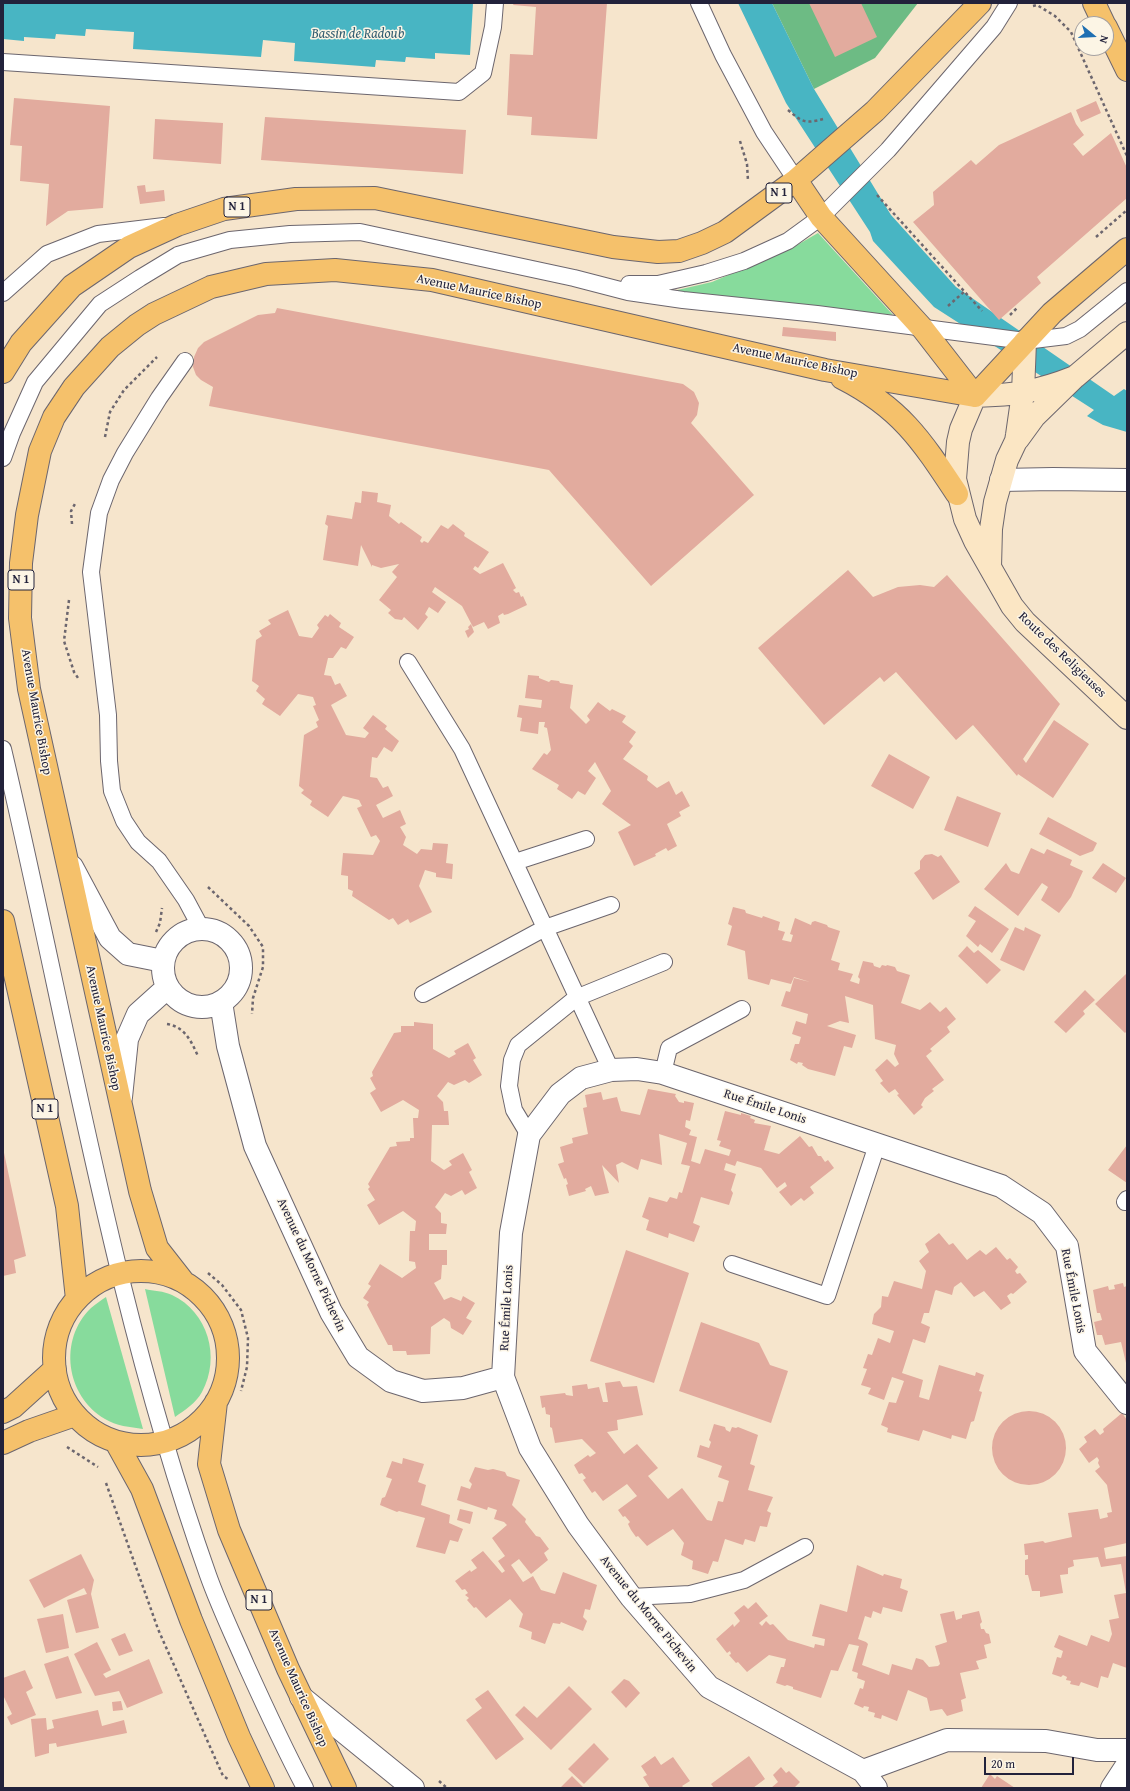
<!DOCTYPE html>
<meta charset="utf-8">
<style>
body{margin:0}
#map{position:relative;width:1130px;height:1791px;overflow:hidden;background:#f6e5cc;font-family:"Gentium Book Plus",serif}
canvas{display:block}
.frame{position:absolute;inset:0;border:4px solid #22223b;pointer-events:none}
.north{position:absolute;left:1074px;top:16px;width:40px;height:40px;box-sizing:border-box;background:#fcf5e5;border:1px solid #a5a1a1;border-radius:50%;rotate:108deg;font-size:11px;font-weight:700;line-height:16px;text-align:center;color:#22223b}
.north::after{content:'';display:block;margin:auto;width:14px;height:18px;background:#1f6fb2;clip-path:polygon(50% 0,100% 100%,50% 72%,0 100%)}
.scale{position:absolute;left:984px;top:1757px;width:90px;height:18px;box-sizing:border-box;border:2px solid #22223b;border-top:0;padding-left:5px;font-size:12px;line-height:14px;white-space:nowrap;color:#22223b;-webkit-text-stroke:3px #fcf5e5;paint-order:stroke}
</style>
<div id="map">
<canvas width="1130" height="1791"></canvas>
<div class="frame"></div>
<div class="north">N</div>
<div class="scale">20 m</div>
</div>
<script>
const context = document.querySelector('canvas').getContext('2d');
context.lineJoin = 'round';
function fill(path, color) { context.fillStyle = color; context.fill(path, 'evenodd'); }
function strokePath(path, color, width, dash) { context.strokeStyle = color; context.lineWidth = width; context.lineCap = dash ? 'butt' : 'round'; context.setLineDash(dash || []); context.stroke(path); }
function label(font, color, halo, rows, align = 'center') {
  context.font = font + ' "Gentium Book Plus",serif'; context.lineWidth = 3; context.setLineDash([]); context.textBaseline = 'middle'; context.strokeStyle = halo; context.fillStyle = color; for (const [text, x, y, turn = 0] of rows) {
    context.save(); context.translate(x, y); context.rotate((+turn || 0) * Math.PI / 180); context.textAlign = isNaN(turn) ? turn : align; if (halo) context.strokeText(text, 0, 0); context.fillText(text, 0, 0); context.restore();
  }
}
fill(new Path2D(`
 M818,233l75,82 -220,-24 39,-9 80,-34z
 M145,1289c8,2 19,2 27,6 36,17 49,62 30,97 -6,11 -17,18 -27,25z
 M106,1297l37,132c-13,-2 -27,-3 -38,-10 -39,-23 -47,-79 -14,-111 5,-4 10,-8 15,-11z`), '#87db9c');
fill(new Path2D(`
 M772,3h146l-43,55 -61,31z`), '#6dbb84');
fill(new Path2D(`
 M3,3h470l-3,52 -35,-2v6l-29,-2 -1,5 -29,-2 -1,7 -81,-6 1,-18 -32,-3 -2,17 -128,-8 1,-17 -48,-3 -1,7 -29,-2 -1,5 -31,-2v4l-21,-2z
 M738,3h34l42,86 77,126 65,72 158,109 10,-7 3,2v41l-24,-7 -16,-9 7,-6 -160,-103 -61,-66 -3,-9 -84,-129z`), '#48b5c3');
fill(new Path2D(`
 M514,3h93l-10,136 -66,-4 1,-18 -25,-2 3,-61 23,1 3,-48 -23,-2z
 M809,3h52l16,34 -42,20z
 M14,98l96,8 -7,102 -35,3 -22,15 3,-42 -29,-3 2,-35 -12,-1z
 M1096,101l5,12 -20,9 -5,-12z
 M1071,112l5,12 8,11 -11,9 10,12 28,-23 16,35v30l-90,79 4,6 -42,37 -86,-98 21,-17 -1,-13 38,-32 5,5 23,-20z
 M265,117l201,13 -3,44 -202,-14z
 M155,119l68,4 -2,41 -68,-5z
 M145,185l1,7 18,-2 1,11 -25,3 -3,-18z
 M277,308l406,76 11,8 5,11 -2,12 -6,8 63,72 -103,91 -102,-116 -340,-64 4,-19 -12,-7 -5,-5 -3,-8 1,-10 4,-9 6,-6 54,-27 17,-2z
 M783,327l53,5v9l-54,-5z
 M362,491l16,2 -1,9 14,3 -2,11 10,8 2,-2 21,15 -2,4 2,2 2,-2 4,2 13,-18 7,4 5,-5 12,9 -1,3 25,16 -11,16 -3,-2 -2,3 7,5 23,-11 13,25 -3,2 3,3 3,-1 2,5 2,-1 4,9 -19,9 -4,1 -1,-2 -5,3 2,7 -12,6 -4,-7 -11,5 -11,-21 -27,-19 -3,5 14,10 -8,11 -9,-6 -4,7 3,3 -10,13 -14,-13 -2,3 -7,-1 -7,-6 3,-3 -12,-10 18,-23 -5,-5 7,-8 -18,4 -9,-3v2l-11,-22 -3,21 -35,-6 5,-34 -3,-2 2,-9 25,4 3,-17 6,1z
 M848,570l25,27 25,-10 22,-2 14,2 13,-12 113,129 -37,55 3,4 28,-43 35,24 -36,54 -35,-24 -1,2 -44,-51 -17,15 -60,-68 -12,10 -4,-5 -56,48 -66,-77z
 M288,610l11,26 13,2 7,-10 -2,-3 8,-10 3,2 2,-3 11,9 -2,4 15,10 -8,12 -5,-2 -8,11h-5l-4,17 7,1 4,9 5,-2 7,13 -16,9 15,30 19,3 4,-5 -6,-5 10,-13 14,11 -2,3 14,12 -7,11 -8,-5 -7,11 -5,-1 -2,20 7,1 6,10 5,-2 5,10 -17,9 7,13 17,-8 6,14 -6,3 6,10 -3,8 14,9 4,-5 11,1 1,-7 15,1 -2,19 7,1 -1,15 -16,-2v-4l-11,-3 -6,16 13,26 -22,11 -2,-4 -10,6 -5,-7 -4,2 -37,-24 1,-5 -5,-2v-13l-7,-1 2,-22 30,2 7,-14 -4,-6 -5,2 -14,-29 5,-2 -3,-6 -16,-4 -15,21 -18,-12 2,-4 -11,-8 3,-3 -5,-4 5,-51 14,-8 -2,-5 3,-2 -6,-14 3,-1 -3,-8 -15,-3 -18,22 -18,-12 3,-5 -9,-8 3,-5 -7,-5 4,-41 6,-4 -3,-5 12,-7 -3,-4z
 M471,624l3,8 -6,6 -3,-7 4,-2 -1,-2z
 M528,675l11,1v2l10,4 2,-2 8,1 1,2 13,2 -3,23 16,16 4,-4 -3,-4 11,-14 12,9 2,-2 14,7 -4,6 14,10 -7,10 4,4 -10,13 25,17 -1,4 10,8 12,-7 7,14 6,-4 8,15 -11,6 2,4 -14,8 10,22 -9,5 -2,-3 -11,6 1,2 -22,10 -16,-34 13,-7 -29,-21 9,-13 -16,-29 -7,9 8,7 -11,17 -7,-4 -6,8 -15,-10 2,-4 -27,-16 12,-16 3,2 4,-5 -4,-22 -3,-1 1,-5h-6l-1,12 -18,-3 2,-13 -5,-1 2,-12 22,3 1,-8 -17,-2z
 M889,754l41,23 -17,32 -42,-23z
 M957,796l44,17 -13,34 -44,-17z
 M1048,817l49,26 -4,8 -13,5 -41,-22z
 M1031,848l13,6 3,-5 25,11 -2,5 13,6 -12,26 -12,16 -18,-13 7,-13 -6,-4 -24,33 -34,-27 22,-26 5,8 8,3z
 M932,854l6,3 3,-2 19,27 -27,18 -19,-27 6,-4v-8l5,-6z
 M1103,863l23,15 -10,15 -24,-15z
 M975,906l34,23 -17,24 -12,-9 -2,3 -12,-11 10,-15 -8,-5z
 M733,907l12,3 1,3 16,5 1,-2 17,6 -2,8 7,2 -3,8 9,2 2,-7 -3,-1 5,-16 16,7 1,-3 3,-1 12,4 1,2 12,4 -9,29 9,3 -2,7 15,4 -3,7 9,3 1,-5 -2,-2 5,-16 10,2 1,3 6,2 2,-3 4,1 1,-1 8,2 2,4 13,4 -9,28 19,7 10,-8 10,10 6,-5 10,12 -9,8 3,5 -20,17 2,2 -6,5 18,24 -12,9 2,2 -9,7 -4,7 2,2 -9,8 -17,-20 2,-1 -4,-5 -6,4 -9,-10 3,-2 -8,-11 12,-11 8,8 4,-3 -5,-10 2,-9 -21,-6 -2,-34 -28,-9 4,27 -9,-2 -13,5 29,9 -4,13 -8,-2 -9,30 -27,-7 -6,-4 1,-2 -5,-1 -1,2 -7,-4 5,-16h4l2,-7 -9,-3 4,-13 10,3 2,-10 -27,-8 5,-15 4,1 4,-14 16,4 -16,-5 -3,7 -20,-5 -2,6 -21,-6 -3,-28 -18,-6 5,-19 -4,-2z
 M1015,927l9,4 1,-4 16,8 -17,36 -24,-11z
 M967,946l7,7 4,-3 23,20 -14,14 -29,-28z
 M1126,974l1,57 -2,2 -30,-29z
 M1085,990l10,10 -12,11 2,3 -19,19 -12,-11z
 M414,1022l19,2v25l16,9 7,-4 -2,-3 14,-8 8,15 -3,2 9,15 -13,8 -4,-3 -11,5 -6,-3 -11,14 6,6 1,9h4l1,14h-17l-1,36 13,9 8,-5 -3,-4 14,-8 9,17 -3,2 8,16 -12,7 -3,-5 -11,6 -6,-3 -10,14 6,6v10l6,1 -1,10h-17v16h18v15h-5l-1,14 -7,4 10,17 7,-3 10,4 2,-5 12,7 -9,15 6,3 -9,14 -12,-7 -1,-6 -6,-4 -13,9 -1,27 -23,1 -1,-4h-13l-1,-6h-4l-21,-40 2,-3 -6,-4 8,-12 -3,-2 12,-20 22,14 14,-10 -1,-6 -6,-1 1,-30h5l1,-10 -13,-10 -24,14 -12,-20 8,-5 -7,-11 2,-2 -2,-3 22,-37 7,-1 -1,-4 14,-1v-3h4l-1,-20h5l1,-8 -16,-10 -22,12 -11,-19 6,-4 -6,-11 3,-2 -1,-4 22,-39 7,-1v-6h13z
 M648,1089l28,5 -1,2 4,6 5,1v-2l10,2 -4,18 -4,-1 -1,7 6,3 -2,5 8,2 -6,24 9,3 5,-15 24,7 2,-6 -12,-4 2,-5 -4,-1 8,-29 16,4v-2l10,3 -1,2 5,2 -1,3 17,3 -7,24 15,4 21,-18 9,11 3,-1 6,10h3l4,6 3,-2 6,8 -24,19 4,6 -10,8 -3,-3 -10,8 -12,-14 8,-6 -2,-4 -8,6 -16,-20 -24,-7 -2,5 -9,-3 -2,7 12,4 -5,16 2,3 -4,12 -28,-8 -8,26 7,3 -6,16 -25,-9 -1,5 -22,-8 3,-10 -7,-3 7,-20 18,5 3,-5 7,2 2,-7 3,1 8,-27 -9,-2 6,-21 -28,-9 3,31 -21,-6 -3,11 -16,-8 -6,3 3,18 -17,-18 7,28 -14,3 -4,-10 -6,3 1,2 -17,5 -3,-11 2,-1 -2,-6 -2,1 -6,-15 6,-2 -4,-15 13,-4 -1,-5 16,-4 -5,-26 4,-1 -2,-12 16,-3 2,8 14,-3 4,14 19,4z
 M1127,1145v38l-19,-13z
 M3,1148l23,108 -12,4 2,13 -13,3z
 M939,1233l10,12 4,-2 14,17 13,-10 6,5 10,-8 11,13 3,-2 8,9 -3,4 2,3 3,-1 7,9 -14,12 -2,-1 -4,3 4,7 -10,7 -17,-19 -10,6 -13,-15 -7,5 -2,8 -16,-5 -1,1 -6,22h-5l-3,10 9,4 -5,16 -12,-4 -11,34 21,7 -4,17 10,3 10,-35 36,11 1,-4 8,3 -5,16 3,1 -8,29 -3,1 -5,17 -14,-4 -1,4 -28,-9 -4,11 -32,-9 1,-4 -7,-3 8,-23 7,1 8,-22 -12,-4 -8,23 -16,-6 3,-6 -10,-3 6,-16 -4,-1 5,-14 4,1 6,-17 12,5 4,-12 -22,-7 2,-10 7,-7 1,-11 6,1 6,-16 28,8 4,-18 -7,-10 10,-9 -4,-8z
 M626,1250l63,23 -35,110 -64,-22z
 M1123,1283l1,4 3,-1 -1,77 -5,-21 -16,3 -3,-10h-5l-3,-13 8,-2 -2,-7h-3l-4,-23 15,-4 1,4 6,-1 -1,-4z
 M701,1322l58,21 11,22 18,6 -17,52 -92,-32z
 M620,1381l3,6 14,-1 6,29 -26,5 1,10 -11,2 17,22 13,-10 21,24 -10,8 20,23 14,-11 25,32 5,1 6,-20 5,1 6,-21 -11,-4 4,-11 -25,-9 3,-12 9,3 2,-6 -2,-2 5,-16 11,3 1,3 4,2 2,-5 4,1 2,-1 20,8 -8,29 5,2 -7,24 25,7 -6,14 4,2 -4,14 -7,-1 -5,16 -10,-3 -2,6 -18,-6 -7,23 -5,-1 -5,13 -16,-5 1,-8 -12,-6 3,-12 -11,-14 -26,17 -9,-10 -2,1 -5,-7 -3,-6 2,-2 -5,-6 -2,1 -5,-7 19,-14 -10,-12 -24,17 -8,-10 -3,2 -9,-13 3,-2 -4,-5 -3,1 -5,-9 14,-10 2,2 6,-4 -14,-14 -27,4 -3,-15 -2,-1v-12l-4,-1 -1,-7 -3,1 -2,-12 25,-3 1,2 7,1 -1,-10 15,-2 1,5 11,-2 4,15h5l-3,-19z
 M992 1448a37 37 0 1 1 74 0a37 37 0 1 1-74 0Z
 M1122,1413l5,7v123l-23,5 2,11 21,-3v112l-14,-5 -5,15 -7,-2 -3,12 -17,-6 -2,4 -9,-2 1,-3 -5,-1 1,-3 -4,-2 -2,2 -9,-3 5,-17 4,1 2,-7 -9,-4 5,-12 28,11 4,-11 18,7 3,-8 -3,-14 10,-2 -5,-23 12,-2 -5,-29 -20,3 -3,-10 -25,3 1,6 -6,2v6l-8,1 3,18 -23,4v-6h-8l-4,-16h-3v-15l3,-1v-4h-3l-1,-11 19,-3 2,2 27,-6 -4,-24 30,-4 2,10 8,-2 -1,-4 5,-1 -5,-27 -12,-14 5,-4 -2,-4 1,-3 -2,-3 -8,6 -10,-14 8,-7 -3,-5 11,-8 5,6 4,-3 -1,-3z
 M403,1458l21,6 -6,18 8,3 -5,20 29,10 -1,8 14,6 -5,13 -8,-2 -5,14 -29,-7 9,-29 -26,-7 -2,1 -17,-7 2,-7 3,-1 7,-18 -6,-2 6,-16 10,3z
 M475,1467l13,3 5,-1 12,3 2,4 13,4 -8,25 14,14 -1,3 11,14 4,1 9,12 -5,4 4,7 -17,14 -12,-15 -8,6 12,17 10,-6 8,14 14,4 8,-22 34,13 -7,25 -5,-1 -2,8 4,4 -4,10 -22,-9 -1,2 -7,-1 -8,21 -14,-5 1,-7 -13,-5 4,-13 -13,-15 -24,19 -10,-11 -2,1 -7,-8 2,-2 -4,-3 3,-2 -3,-4 -3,1 -7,-9 15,-11 1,2 6,-4 -6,-8 12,-9 19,22 3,-2 -7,-10 7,-5 -13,-18 15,-13 -3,-3 -10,-3 3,-9 -9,-3 -1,3 -30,-10 4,-14 9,3 2,-5 -3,-3z
 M460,1509l13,3 -3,12 -13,-4z
 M81,1554l13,26 -3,14 8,34 -23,5 -9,-33 20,-6 -3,-6 -40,20 -15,-28z
 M857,1565l26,11 1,-2 18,5 -2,9 8,3 -6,21 -19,-5 -2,7 -8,-3 -2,7 -6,-2 -7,23 8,3 2,2 -6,21 27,10 3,-11 20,6 4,-12 7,2 6,7 9,-1 2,-2 -5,-18 12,-4 -7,-28 14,-3 2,9 6,-2v-3l17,-4 3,11 -2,2 1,5h3l2,4 3,1 2,9 -7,2 3,13 -11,3 3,8 -19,4 6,25 -5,2 2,11 -16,5 -5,-7 -12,2 -3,-13 -19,-8 -11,31 -15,-6 -1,4 -7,-2 1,-4 -7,-2 1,-4 -5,-1 -1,2 -9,-4 6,-16 3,1 2,-8 -8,-3 1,-5 -6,-2 7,-25 -10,-2 -11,27 -7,-1 -10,28 -28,-9v-2l-6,-2 -2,1 -9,-3 5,-16h3l2,-8 -17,-4 -22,17 -9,-10 -2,1 -7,-8 2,-1 -1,-3 -3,2 -11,-14 17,-15 1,3 6,-6 -6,-8 10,-8 4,4 8,-7 12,14 -9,7 3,3 4,-5 4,4 3,-1 15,16 26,8 1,-4 9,2 1,-7 -13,-3 8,-32 27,8z
 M63,1614l6,34 -23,5 -9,-34z
 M125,1633l8,18 -14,5 -8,-17z
 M97,1642l14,28 -8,4 3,4 43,-19 14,34 -36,15 -8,-17 -24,5 -21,-42z
 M68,1656l14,37 -26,6 -12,-35z
 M25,1670l8,18 -7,4 10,23 -25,10 -4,-8 5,-3 -9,-19v-17z
 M624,1679l5,2 11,12 -14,15 -15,-16z
 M569,1686l23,23 -41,41 -36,-35 9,-9 13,12z
 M488,1690l36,49 -28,21 -30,-40 16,-12 -7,-9z
 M121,1701l2,9 -10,1 -1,-9z
 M98,1710l4,16 22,-6 3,13 -70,14 -1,-4 -7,1v9l-14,4 -4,-38 15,-1 1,12 7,-2 -2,-8z
 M594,1743l15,16 -25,25 -16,-15z
 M655,1756l6,9 12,-8 17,24 -8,5 2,2h-34l-7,-11 4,-2 -6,-9z
 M749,1756l16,23 -12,9h-39l-3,-4z
 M781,1767l5,6 3,-2 11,11 -6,6h-23l7,-6 -5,-7z
 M990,1774l5,5 2,-3 18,12h-34z
 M572,1776l12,12h-24z`), '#e2ab9e');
const service = new Path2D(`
 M699,3l24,52 41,77 32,48
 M3,62l456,30 24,-19 10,-46 2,-24
 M629,284h29l48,-11 38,-12 44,-20 33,-24 67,-67 106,-123 15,-24
 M3,293l44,-39 51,-20 66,-8
 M185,361l-26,37 -34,55 -14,27 -12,33 -8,59 17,143 1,46 3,30 12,30 14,21 21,19 27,39 15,28
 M3,458l9,-25 23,-51 65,-78 40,-26 38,-23 52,-15 60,-6 70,-2 214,46 54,14 55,8 134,14 208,27 41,-5 14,-7 47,-38
 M408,662l54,87 149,321
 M3,749c65,276 110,558 205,826 11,31 25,60 38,90 19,42 38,83 59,123
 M515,862l71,-23
 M423,994l122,-66 66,-23
 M663,1073l6,-25 73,-39
 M529,1135l-15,-25 -5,-24 3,-26 6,-15 58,-47 88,-36
 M1125,1202l2,-3
 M732,1264l95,32 50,-151
 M631,1597l59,-3 54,-14 61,-33`);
const minor = new Path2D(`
 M1001,480l52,-1 74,1
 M72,867l38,71 18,16 35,7
 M163 968a39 39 0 1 1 78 0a39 39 0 1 1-78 0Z
 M221,1002l7,44 27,100 76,166 27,45 33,24 32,10 40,-3 40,-11
 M121,1097l6,-58 11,-25 30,-27
 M301,1697l112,91
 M863,1771l84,-31 99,1 51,9h30
 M876,1788l-13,-17 -154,-84 -78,-90 -53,-72 -48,-77 -27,-71 8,-144 18,-98 31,-41 21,-16 30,-8 26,-1 26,4 338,113 41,27 25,33 18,105 42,52
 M1112,1788l15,-23`);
const secondary = new Path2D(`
 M1075,377c-38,15 -60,18 -100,19l-14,33 -3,13 -3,37 10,40 10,22 37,65 13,16 102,96
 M1018,439l16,-22 41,-40 52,-44
 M990,567l1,-38 4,-27 12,-42 9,-19 1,-6 6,-42 2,-52`);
const primary = new Path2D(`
 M1094,3l10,21
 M1106,27l21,43
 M796,180l25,37 102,112 52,67
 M3,372l18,-29 51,-57 57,-39 48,-22 47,-16 72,-10 79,-1 238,49 45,5 21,-1 23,-8 23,-11 71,-52 79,-69 105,-108
 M842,378c59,30 80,63 115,116
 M975,396l77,-83 75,-64
 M3,921l64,285 10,93
 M54 1358a87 87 0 1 1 174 0a87 87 0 1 1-174 0Z
 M182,1280l-25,-32 -17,-57 -111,-502 -9,-71 1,-55 6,-48 13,-64 14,-34 20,-30 36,-40 27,-22 17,-11 57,-27 55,-13 69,-4 97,10 393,90 150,26
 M216,1402l-7,62 20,66 59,139 57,119
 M3,1412l10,-5 42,-38
 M116,1442l26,47 49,131 48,117 24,51
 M3,1443l26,-12 46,-16`);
strokePath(service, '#6c666e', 18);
strokePath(minor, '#6c666e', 24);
strokePath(secondary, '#6c666e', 24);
strokePath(primary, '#6c666e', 24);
strokePath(new Path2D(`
 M1033,6l4,-1 18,11 16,16 56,124
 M788,110c14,12 17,14 35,9
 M740,141l7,23 1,17
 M877,195l105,116
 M1096,237l31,-27
 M948,306l17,-15
 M1010,315l8,-8
 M105,437l5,-25 14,-22 33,-33
 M72,524l-1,-13 5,-9
 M69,600l-5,41 10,31 4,6
 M208,887l41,39 14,21v20l-10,31 -1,16
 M156,932l4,-9 2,-15
 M167,1024c18,3 24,17 31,32
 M208,1273l14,12 19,25 7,28 -1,29 -6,24
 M67,1447l31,20
 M106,1483l52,146 65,147 5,3
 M439,1781l8,7`), '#6c666e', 2.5, [3, 3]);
strokePath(service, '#fff', 16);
strokePath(minor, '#fff', 22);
strokePath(secondary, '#fbe6c4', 22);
strokePath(primary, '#f5c16b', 22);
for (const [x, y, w] of [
 [779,193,26],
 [237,207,26],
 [21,580,26],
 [45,1109,26],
 [259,1600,26]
]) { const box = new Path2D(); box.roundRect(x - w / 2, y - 10, w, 20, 3); context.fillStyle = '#fcf5e5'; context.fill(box); strokePath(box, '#22223b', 1); }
label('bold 12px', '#22223b', null, [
 ["N 1",779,193],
 ["N 1",237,207],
 ["N 1",21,580],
 ["N 1",45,1109],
 ["N 1",259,1600]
]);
label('13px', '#22223b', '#fcf5e5', [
 ["Avenue Maurice Bishop",479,292,12],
 ["Avenue Maurice Bishop",795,361,12],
 ["Route des Religieuses",1062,655,44],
 ["Avenue Maurice Bishop",36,712,80],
 ["Avenue Maurice Bishop",103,1028,78],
 ["Rue Émile Lonis",765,1107,18],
 ["Avenue du Morne Pichevin",311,1265,65],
 ["Rue Émile Lonis",1073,1291,79],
 ["Rue Émile Lonis",507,1308,-87],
 ["Avenue du Morne Pichevin",648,1614,51],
 ["Avenue Maurice Bishop",298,1688,66]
]);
label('italic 14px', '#315d71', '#fcf5e5', [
 ["Bassin de Radoub",358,34]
]);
</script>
